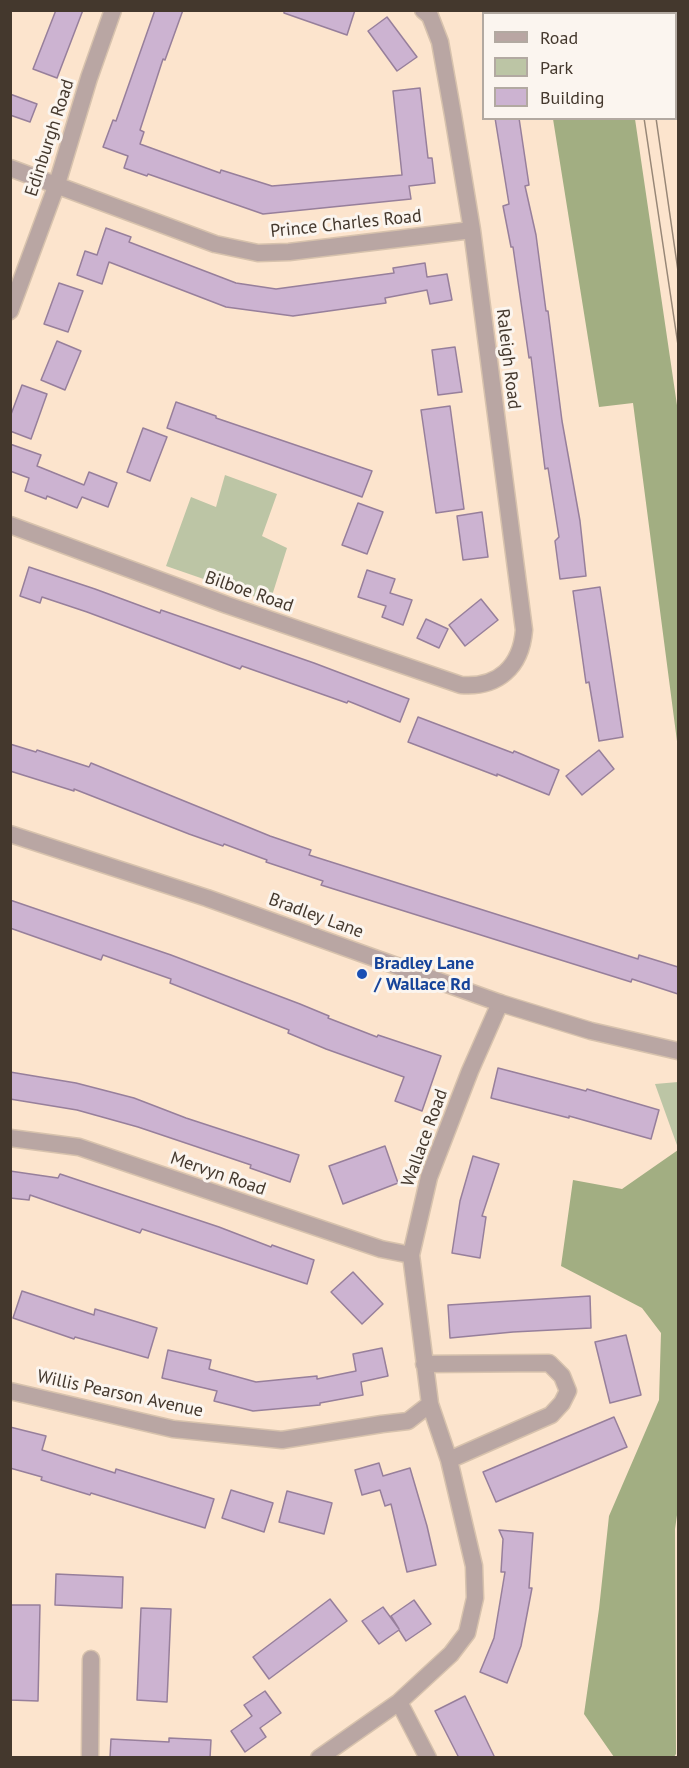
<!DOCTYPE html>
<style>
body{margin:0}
#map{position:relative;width:689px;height:1768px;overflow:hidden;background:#fce4cd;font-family:"PT Sans",sans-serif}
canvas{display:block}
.frame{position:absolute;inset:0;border:12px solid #44382d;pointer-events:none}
.legend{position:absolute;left:482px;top:12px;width:195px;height:108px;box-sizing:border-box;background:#fbf5ef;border:2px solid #b2a9a1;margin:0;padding:8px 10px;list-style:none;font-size:18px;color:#44382d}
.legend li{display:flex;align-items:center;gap:12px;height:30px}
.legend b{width:30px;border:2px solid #b2a9a1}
</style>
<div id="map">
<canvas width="689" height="1768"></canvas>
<div class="frame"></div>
<ul class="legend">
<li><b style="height:8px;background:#b9a6a3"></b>Road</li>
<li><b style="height:16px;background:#bcc5a5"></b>Park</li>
<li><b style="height:16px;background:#ccb3d1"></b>Building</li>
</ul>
</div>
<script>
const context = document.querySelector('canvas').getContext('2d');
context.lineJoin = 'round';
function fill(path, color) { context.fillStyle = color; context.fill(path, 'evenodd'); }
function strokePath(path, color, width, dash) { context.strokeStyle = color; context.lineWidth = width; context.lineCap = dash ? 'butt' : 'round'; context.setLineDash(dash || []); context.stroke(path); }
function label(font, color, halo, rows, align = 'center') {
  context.font = font + ' "PT Sans",sans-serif'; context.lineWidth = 6; context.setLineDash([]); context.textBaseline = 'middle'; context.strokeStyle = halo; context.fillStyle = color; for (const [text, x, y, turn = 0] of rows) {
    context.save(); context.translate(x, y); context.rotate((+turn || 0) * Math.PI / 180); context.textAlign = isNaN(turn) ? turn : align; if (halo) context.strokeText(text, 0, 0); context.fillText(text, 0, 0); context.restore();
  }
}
fill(new Path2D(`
 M225,475l52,19 -15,42 25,12 -17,54 -104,-36 25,-69 25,10z
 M678,1082v66l-23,-64z`), '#bcc5a5');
fill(new Path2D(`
 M553,119h82l43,293v337l-45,-346 -34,4z
 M678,1150v358l-3,21 1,225 -2,3h-60l-30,-43 15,-105 10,-93 50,-116 2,-67 -19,-25 -81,-42 12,-86 49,9z`), '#a2ae82');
const building = new Path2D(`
 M56,10h27l-26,68 -24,-9z
 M155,10h28l-18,50 -2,-1 -23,71 4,2 -4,12 80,29 1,-3 51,16 130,-11 -9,-84 27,-3 8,70h4l3,25 -26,3 2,13 -148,15 -115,-40 -1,2 -23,-8 4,-12 -25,-9 10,-27 3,1z
 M284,10h71l-8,25 -63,-22z
 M387,17l30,40 -20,14 -29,-40z
 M10,94l27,10 -7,18 -20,-7z
 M495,118h24l10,67 -4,1 11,49 10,76h2l14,110 18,100 6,55 -26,3 -5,-38 4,-4 -11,-69 -3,1 -14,-112 -2,1 -16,-111h-2l-8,-41 6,-2z
 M106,228l25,9 -2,5 107,41 40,6 118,-16 -1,-5 32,-5 2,14 20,-3 5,26 -22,4 -3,-14 -42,8 1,5 -93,13 -67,-9 -117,-45 -7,22 -25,-9 8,-24 12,4z
 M59,283l24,8 -15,41 -24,-8z
 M57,341l24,10 -16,39 -24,-10z
 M455,347l7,45 -24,3 -6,-45z
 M22,385l25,9 -16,45 -21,-8v-14z
 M176,402l40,14v2l156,53 -10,26 -195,-69z
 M450,406l14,103 -28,4 -15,-103z
 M143,428l24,9 -17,44 -23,-9z
 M10,444l31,11 -4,11 47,19 5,-13 28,11 -9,24 -26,-10 -5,11 -30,-12 -1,3 -21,-8 4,-13 -19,-7z
 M358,503l25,9 -16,42 -25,-9z
 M482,512l6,45 -25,3 -6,-44z
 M29,567l66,22 65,24 1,-3 153,53 95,36 -9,23 -52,-21 -1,2 -105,-37 -2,3 -153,-57 -45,-15 -2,6 -20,-7z
 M367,570l28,9 -5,14 22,7 -9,25 -21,-8 4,-11 -28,-9z
 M600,587l23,150 -24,4 -10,-59 -3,1 -13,-92z
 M481,599l17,21 -33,26 -16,-21z
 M426,619l22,10 -9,19 -22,-10z
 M418,717l95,36 1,-2 45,19 -10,25 -52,-21v2l-89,-34z
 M10,744l26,8 1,-2 52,17 2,-4 179,73 41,14 -2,5 329,104 1,-4 39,12v27l-46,-15 -1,3 -310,-97 2,-4 -57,-19 1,-2 -43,-16 -1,2 -34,-12 -115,-45v2l-64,-20z
 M599,750l15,19 -32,26 -16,-19z
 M10,900l161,55 129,49 29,12 -1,2 49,19 1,-2 63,21 -19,55 -27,-10 9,-24 -78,-28 -38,-16 1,-3 -119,-47 1,-4 -68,-24 -2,5 -91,-32z
 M498,1068l88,23 1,-2 72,21 -8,29 -82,-23v2l-78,-20z
 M10,1072l66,11 58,15 52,20 113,37 -9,27 -40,-14 1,-3 -113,-38 -61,-17 -67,-11z
 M385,1146l13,37 -55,21 -14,-38z
 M473,1156l26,8 -17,52 4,1 -6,41 -28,-5 8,-52z
 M10,1171l48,7 2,-4 159,53 52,20 1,-2 42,15 -7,24 -165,-55 -2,4 -110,-38 -1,5 -19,-2z
 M353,1272l30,32 -21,20 -31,-32z
 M22,1291l72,24 1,-6 62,19 -9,30 -73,-21 -1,2 -61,-21z
 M590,1296l1,32 -78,4 -63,6 -2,-33z
 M626,1335l15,60 -31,8 -15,-61z
 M382,1348l6,28 -27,6 2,13 -43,8v2l-67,6 -39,-10 3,-10 -55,-13 6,-28 43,10 -2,9 47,13 61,-6v3l39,-8 -3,-17z
 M614,1417l13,30 -131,55 -13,-30z
 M10,1427l36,9 -4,14 73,23 1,-4 98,30 -9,29 -114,-35 -1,2 -49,-15 1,-3 -32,-9z
 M379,1463l4,13 27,-8 17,58 9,39 -29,7 -16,-68 -6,2 -5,-16 -18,5 -7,-25z
 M231,1490l42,13 -9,29 -42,-14z
 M287,1491l45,12 -8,31 -45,-12z
 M499,1530l34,3 -4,55h3l-11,58 -14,37 -27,-11 14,-34 11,-66h-4l2,-33z
 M56,1574l67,3 -1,31 -67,-3z
 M330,1599l17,22 -78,58 -16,-22z
 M414,1600l17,24 -25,17 -7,-11 -20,14 -17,-23 21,-14 16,22 -8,-13z
 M10,1605h30l-2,96 -28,-1z
 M141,1608l30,1 -4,93 -30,-2z
 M265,1691l16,22 -21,15 6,9 -21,15 -14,-21 21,-15 -8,-11z
 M465,1696l30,62h-36l-24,-47z
 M169,1738l42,2 -1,18h-100l1,-19 58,3z`);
fill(building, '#ccb3d1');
strokePath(building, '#977f9b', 1.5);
const minor = new Path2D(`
 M10,168l205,76 43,9 31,-1 183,-22
 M10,311l47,-127 32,-106 24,-68
 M10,525l217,80 234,80c37,3 60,-18 63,-55l-52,-400 -19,-115 -13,-73 -10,-26 -7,-6
 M10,1138l69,9 302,102 30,6
 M424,1364l125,-1 13,13 6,15 -6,12 -11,12 -102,45
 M10,1391l163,38 109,11 100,-16 26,-3 22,-17
 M399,1702l29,56
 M90,1758l1,-99
 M319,1758l80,-56 52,-48 16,-21 8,-35 -1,-32 -25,-106 -19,-56 -19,-149 18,-78 41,-106 30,-68`);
const tertiary = new Path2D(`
 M10,834l197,64 293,105 91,28 87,20`);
strokePath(minor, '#d7c2ad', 19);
strokePath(tertiary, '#d7c2ad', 19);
strokePath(minor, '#b9a6a3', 16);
strokePath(tertiary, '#b9a6a3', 16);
strokePath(new Path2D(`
 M628,10v4
 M639,10l1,4
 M644,118l34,227
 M656,118l22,153`), '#978676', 1.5);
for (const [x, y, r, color] of [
 [362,974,6,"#1a4fb4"]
]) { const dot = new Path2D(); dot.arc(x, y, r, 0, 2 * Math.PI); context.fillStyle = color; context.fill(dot); strokePath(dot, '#fbf5ef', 2); }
label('18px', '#44382d', '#fbf5ef', [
 ["Edinburgh Road",50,138,-72],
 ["Prince Charles Road",346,224,-6],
 ["Raleigh Road",508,359,83],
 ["Bilboe Road",249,592,19],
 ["Bradley Lane",316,916,20],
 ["Wallace Road",425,1138,-70],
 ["Mervyn Road",218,1174,19],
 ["Willis Pearson Avenue",120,1394,12]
]);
label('bold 18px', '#164399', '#fbf5ef', [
 ["Bradley Lane",374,964],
 ["/ Wallace Rd",374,985]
], 'left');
</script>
